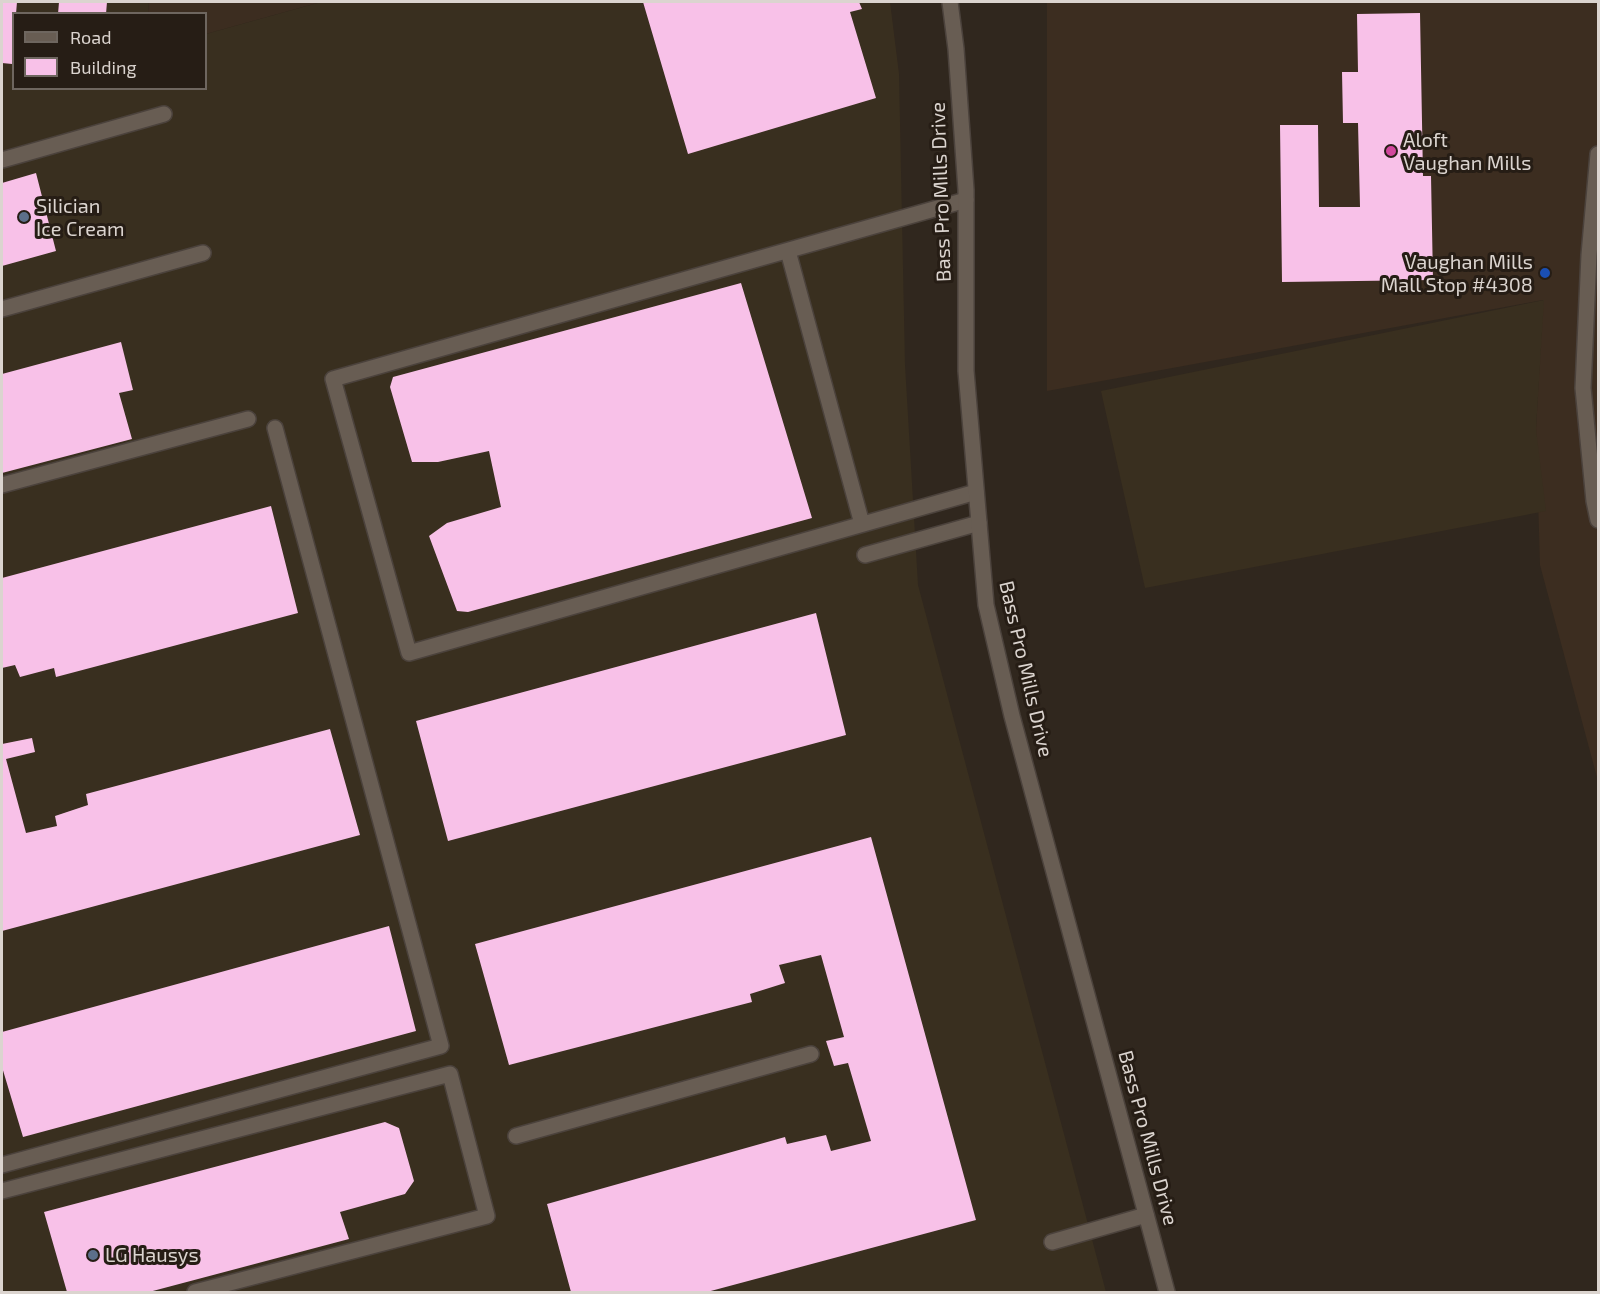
<!DOCTYPE html>
<style>
body{margin:0}
#map{position:relative;width:1600px;height:1294px;overflow:hidden;background:#30271e;font-family:"Exo 2",sans-serif}
canvas{display:block}
.frame{position:absolute;inset:0;border:3px solid #dbd4cf;pointer-events:none}
.legend{position:absolute;left:12px;top:12px;width:195px;height:78px;box-sizing:border-box;background:#261d15;border:2px solid #6e665f;margin:0;padding:8px 10px;list-style:none;font-size:18px;color:#dbd4cf}
.legend li{display:flex;align-items:center;gap:12px;height:30px}
.legend b{width:30px;border:2px solid #6e665f}
</style>
<div id="map">
<canvas width="1600" height="1294"></canvas>
<div class="frame"></div>
<ul class="legend">
<li><b style="height:8px;background:#685d53"></b>Road</li>
<li><b style="height:16px;background:#f8c1e8"></b>Building</li>
</ul>
</div>
<script>
const context = document.querySelector('canvas').getContext('2d');
context.lineJoin = 'round';
function fill(path, color) { context.fillStyle = color; context.fill(path, 'evenodd'); }
function strokePath(path, color, width, dash) { context.strokeStyle = color; context.lineWidth = width; context.lineCap = dash ? 'butt' : 'round'; context.setLineDash(dash || []); context.stroke(path); }
function label(font, color, halo, rows, align = 'center') {
  context.font = font + ' "Exo 2",sans-serif'; context.lineWidth = 6; context.setLineDash([]); context.textBaseline = 'middle'; context.strokeStyle = halo; context.fillStyle = color; for (const [text, x, y, turn = 0] of rows) {
    context.save(); context.translate(x, y); context.rotate((+turn || 0) * Math.PI / 180); context.textAlign = isNaN(turn) ? turn : align; if (halo) context.strokeText(text, 0, 0); context.fillText(text, 0, 0); context.restore();
  }
}
fill(new Path2D(`
 M149,2h172l-115,32v-20l-58,-1z
 M1047,2h551v779l-58,-216 -4,-136 7,-129 -496,91z`), '#3c2d20');
fill(new Path2D(`
 M2,2h147l-1,11 -134,1v74h192v-54l115,-32h569l9,72 6,291 13,220 188,707h-1104z
 M1544,300l-8,129 10,82 -401,77 -44,-197z`), '#392f1f');
fill(new Path2D(`
 M2,2h15l-1,12h-2l-2,50 -10,-1z
 M59,2h48l-1,12h-48z
 M643,2h216l3,7 -12,3 26,86 -188,56z
 M1420,13l3,163h8l2,104 -151,2 -2,-157h38l1,82h41l-2,-84h-15l-1,-51h16l-1,-58z
 M36,173l20,78 -54,15v-83z
 M741,283l71,235 -344,94 -11,-1 -28,-75 18,-13 54,-16 -12,-56 -51,11h-26l-22,-75 3,-10z
 M121,342l12,48 -14,3 13,46 -130,34v-99z
 M271,506l27,107 -242,64 -2,-9 -34,9 -5,-12 -13,3v-90z
 M816,613l30,122 -398,106 -32,-120z
 M330,729l30,106 -358,96v-187l30,-6 3,14 -29,7 20,74 31,-7 -2,-10 33,-11 -2,-11z
 M871,837l105,383 -269,72h-136l-24,-88 238,-67 2,7 39,-9 5,16 40,-10 -23,-78 -14,3 -8,-25 18,-4 -23,-82 -42,10 6,18 -35,11 2,8 -243,63 -34,-121z
 M389,926l27,105 -393,106 -21,-70v-35z
 M385,1122l14,6 15,53 -9,13 -65,18 9,27 -200,53h-82l-23,-80z`), '#f8c1e8');
const service = new Path2D(`
 M2,160l162,-46
 M966,200l-633,179 76,274 567,-161
 M788,251l74,273
 M2,309l201,-56
 M2,485l246,-66
 M865,555l114,-32
 M516,1136l295,-82
 M2,1165l439,-119 -166,-618
 M2,1191l448,-117 37,142 -292,76
 M1052,1242l94,-27`);
const minor = new Path2D(`
 M1598,154l-9,101 -6,133 11,113 4,19`);
const tertiary = new Path2D(`
 M950,2l6,47 10,141v181l20,234 26,111 155,576`);
strokePath(service, '#4b423c', 18);
strokePath(minor, '#4b423c', 18);
strokePath(tertiary, '#4b423c', 18);
strokePath(service, '#685d53', 15);
strokePath(minor, '#685d53', 15);
strokePath(tertiary, '#685d53', 15);
for (const [x, y, r, color] of [
 [1391,151,6,"#d1479c"],
 [24,217,6,"#5c6f8a"],
 [1545,273,6,"#1a4fb4"],
 [93,1255,6,"#5c6f8a"]
]) { const dot = new Path2D(); dot.arc(x, y, r, 0, 2 * Math.PI); context.fillStyle = color; context.fill(dot); strokePath(dot, '#261d15', 2); }
label('20px', '#dbd4cf', '#261d15', [
 ["Aloft",1403,140],
 ["Vaughan Mills",1403,163],
 ["Silician",36,206],
 ["Ice Cream",36,229],
 ["Vaughan Mills",1533,262,"right"],
 ["Mall Stop #4308",1533,285,"right"],
 ["LG Hausys",105,1255]
], 'left');
label('20px', '#dbd4cf', '#261d15', [
 ["Bass Pro Mills Drive",941,192,-92],
 ["Bass Pro Mills Drive",1026,669,77],
 ["Bass Pro Mills Drive",1148,1138,75]
]);
</script>
